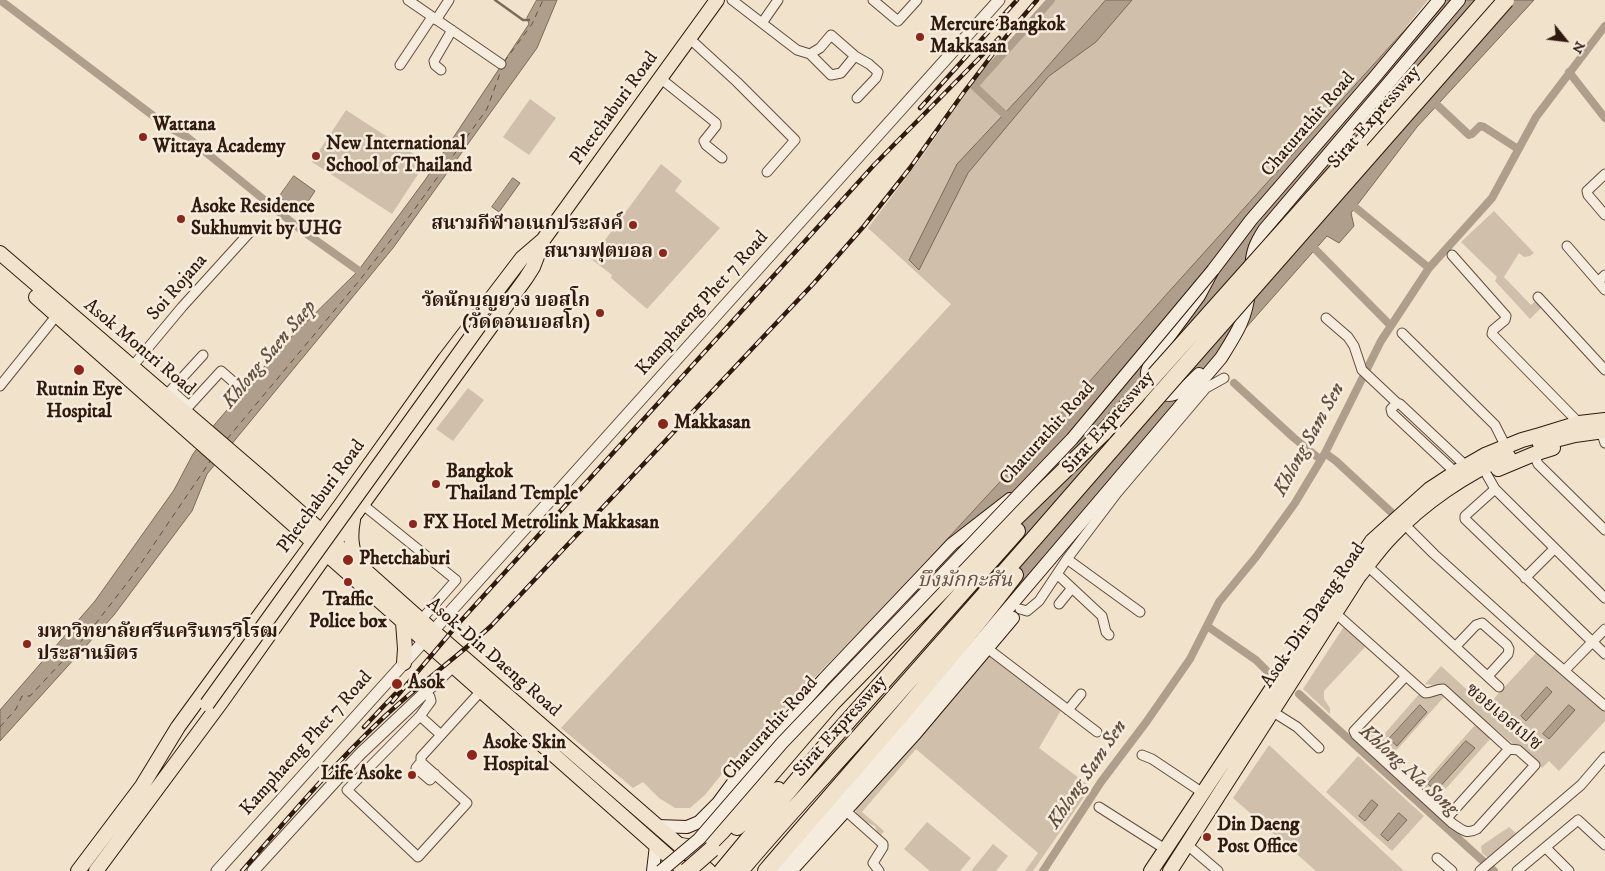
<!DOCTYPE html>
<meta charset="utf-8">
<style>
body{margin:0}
#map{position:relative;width:1605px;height:871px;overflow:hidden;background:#f1e2cb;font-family:"IM FELL DW Pica",serif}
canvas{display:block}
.north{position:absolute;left:1540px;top:15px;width:50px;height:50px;-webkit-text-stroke:4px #f6ecdd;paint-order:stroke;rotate:119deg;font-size:14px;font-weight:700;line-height:20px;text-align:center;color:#301a0e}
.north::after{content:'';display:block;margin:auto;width:18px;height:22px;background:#301a0e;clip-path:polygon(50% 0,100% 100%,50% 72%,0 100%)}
</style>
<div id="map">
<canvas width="1605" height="871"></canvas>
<div class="north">N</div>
</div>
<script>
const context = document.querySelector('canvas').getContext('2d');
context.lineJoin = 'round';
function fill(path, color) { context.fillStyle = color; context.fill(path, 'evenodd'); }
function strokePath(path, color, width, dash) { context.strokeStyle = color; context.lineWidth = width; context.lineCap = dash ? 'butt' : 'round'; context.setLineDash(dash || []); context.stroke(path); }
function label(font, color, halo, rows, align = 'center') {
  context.font = font + ' "IM FELL DW Pica","Noto Serif Thai",serif'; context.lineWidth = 5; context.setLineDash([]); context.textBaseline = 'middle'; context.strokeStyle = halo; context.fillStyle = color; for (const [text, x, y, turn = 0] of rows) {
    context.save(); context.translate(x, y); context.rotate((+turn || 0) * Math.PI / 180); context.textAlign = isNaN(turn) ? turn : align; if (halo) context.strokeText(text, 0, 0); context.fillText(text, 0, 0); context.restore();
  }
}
fill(new Path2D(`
 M1046,0h382l-54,66 -209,230 -144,163 -118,128 -174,178 -24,30 -15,13h-15l-16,-10 -16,-16 -10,6 -72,-60 390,-424 -83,-76 55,-73 50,-72z
 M530,99l26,19 -27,37 -26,-18z
 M346,110l80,52 -34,52 -80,-52z
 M661,164l21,17 -7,10 45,37 -73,81 -36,-31 1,-3 -21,-16z
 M1494,211l40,42 -4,3 -6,1 -5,-4 -15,24 27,28 4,-4 7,6 -12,12 -35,-38 2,-4 -36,-35z
 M468,388l16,12 -31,41 -17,-12z
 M1345,625l21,21 -42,45v8l6,9v6l-27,-25z
 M1538,651l67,61v9l-46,50 -10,-10 -7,7 -97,-81 -20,-3 16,-18 45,41z
 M989,654l74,53 -24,41 52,39 -58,84h-8l13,-18 -122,-104 -54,63 22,19 -3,4 -3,-1 -3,-8 -12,-5 -7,-8v-5l56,-62z
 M1439,692l5,5 -50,56 10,9 -6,7 -38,-34 6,-8 14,12 40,-46z
 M1476,724l15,14 -49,55 10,10 -7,7 -38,-35 7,-7 13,11z
 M1269,745l135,126h-88l-83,-73z
 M1358,756l66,60 -32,35 -66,-59z
 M927,822l44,36 -11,13h-30l-26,-22z
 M1509,827l9,8 -30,23 -6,-5 -1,-7z
 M993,844l15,12 -12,15h-25z`), '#d0c0ab');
const water = new Path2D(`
 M537,0h20l-20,48 -144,200 -186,226 -15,37 -78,104 -114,126v-31l95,-109 79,-111 19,-36 22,-30 67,-78 76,-75 67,-91 104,-156 -2,-6z
 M1106,0h26l-36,42 -47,34 -81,97 -49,97 -10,-10 48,-96 77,-82z
 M1432,0h102l-117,127 -66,86 3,13 -15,17 -12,-7 -363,411 -61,-60 118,-128 144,-163z
 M294,176l21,15 -14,21 -22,-15z
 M513,178l7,5 -21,29 -7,-5z
 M1547,687l5,5 -26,29 -5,-5z
 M1420,705l7,7 -30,34 -8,-7z
 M1569,705l6,5 -26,29 -6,-5z
 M1466,741l9,7 -39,43 -8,-7z
 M1372,800l6,5 -13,16 -6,-5z
 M1399,813l8,7 -19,21 -7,-6z`);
fill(water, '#af9e8b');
strokePath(water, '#7c6959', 1);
strokePath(new Path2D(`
 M495,0l28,20h6`), '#7c6959', 2.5);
strokePath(new Path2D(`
 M0,0l168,127 19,10 113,92 62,44
 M1569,72l36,46
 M1435,103l34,32 3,-1 8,-8 4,1 34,22
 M1004,114l-30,-28 77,-86
 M1350,203l79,65
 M1309,243l82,83
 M1234,383l60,55 27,22
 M1325,453l11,8 55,51
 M1207,626l49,34 16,16
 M1299,694l195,177
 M1043,871l58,-89 46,-61 43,-62 29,-57 37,-45 39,-54 30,-50 56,-112 48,-73 63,-70 44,-81 69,-91`), '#af9e8b', 8);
strokePath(new Path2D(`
 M504,62l28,-38 11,-24
 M227,439l132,-158 52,-67 76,-105 15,-41
 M0,727l16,-18 6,-13h8l56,-60 45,-58 80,-118`), '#634f40', 1, [6, 5]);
const minor = new Path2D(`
 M408,0l93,64
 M732,0l65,50 13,4 10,-6 11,-13 24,21 14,8 9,8 -2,6 -19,20
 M873,0l25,21 19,-21
 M436,20l13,-20
 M762,23l16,-23
 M689,38l48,44 58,58 -28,32
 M810,54l21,21 10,-2 14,-17
 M400,65l32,-48
 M441,70l-6,-5 -1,-4 18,-31
 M660,78l56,45v3l-12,15 2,4 16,13
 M1605,174l-18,17 1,4 17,20
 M1567,246l38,44
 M1452,255l54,61 -1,4 -12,10 -1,4 87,89
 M1598,282l7,-7
 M1538,297l67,73
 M1326,318l22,19 6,9 8,24 35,33
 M1402,333l93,92 11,22
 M132,367l50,-60 68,-75
 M0,386l57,-71
 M171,390l32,-35
 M166,396l5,-6 18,16 32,-35 16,14
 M1603,437l2,6
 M1534,454l4,10 67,66
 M1455,472l-63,-59 -1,-4 6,-6 3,1 66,62
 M1487,475l8,14 110,109
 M1495,489l-30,27v3l140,135
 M362,504l94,76 -35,40
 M1410,530l24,24 104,94 67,58
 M1067,559l73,53
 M1373,571l126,116
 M1057,574l45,42 4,16 3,3
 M1525,578l29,-29
 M1059,604l13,-16
 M1020,609l7,2 12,-10 28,-42 50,-66 89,-105 18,-10
 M1341,618l84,75c7,0 11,-4 18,-4l66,60 9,1 17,15 -58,64c-11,6 -16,0 -25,-6l-96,-88 -2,-4 52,-55
 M1456,646l20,-21 6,-2 25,22 2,4 -1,5 -20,22
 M987,648l110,84
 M1565,670l40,-41
 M424,692l6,5 1,4 -11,15 21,19
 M1068,710l13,-16
 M1278,715l19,12 22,21
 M420,716l-73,74 71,67 49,-54 -46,-41v-5l60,-66
 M1142,755l10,4 51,34
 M421,762l-5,6 14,12 5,-6
 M1099,807l66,42
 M846,811l37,33v3l-10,16 6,8
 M1447,818l62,-69
 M1191,848l27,23
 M1546,848l23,23
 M1437,858l15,13
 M1480,871l101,-86 24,-28
 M1517,871l61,-51 27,25`);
const tertiary = new Path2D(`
 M433,631l566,-631
 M217,871l207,-230
 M253,871l107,-117 93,-88`);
const secondary = new Path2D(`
 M1251,269c1,-17 4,-25 13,-39l195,-230
 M1199,374c-8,7 -15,17 -25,20 -12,4 -29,-8 -27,-21 0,-4 3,-8 4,-12l48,-65 14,-26 38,-50 123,-142 65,-78
 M657,826l30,1 12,-5 19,-19 17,-23 89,-101 128,-135 58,-45
 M653,871l3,-26
 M779,871l22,-26 74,-80 346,-407c15,-24 25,-38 28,-66
 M791,871l125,-138 97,-115`);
const primary = new Path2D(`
 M538,247l179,-247
 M0,253l264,227 177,158 268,233
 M36,297l649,574
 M1540,444l35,-9 30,-4
 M1498,469l36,-15 19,-6
 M353,520c-3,16 -2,27 4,42
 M403,622l2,27 -1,14
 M78,871l64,-85 36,-59 40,-55 122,-166 105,-147 77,-101 21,-18
 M96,871l126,-170 105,-148 199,-275 7,-11 10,-26
 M1151,871l122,-184 99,-146 58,-52 29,-19 26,-15 37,-15 18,-5 39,-12 26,-3
 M1170,871l189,-295c11,-13 20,-27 32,-39 31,-33 75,-64 117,-81`);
const motorway = new Path2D(`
 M1359,146l127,-146
 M737,827l41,-37
 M681,846l17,3 13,-7 11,-11 110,-128 139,-142 133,-129
 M722,871l102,-123 193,-217
 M740,871c51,-61 106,-118 158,-178 85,-96 170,-193 254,-290
 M766,871c84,-98 171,-194 249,-296`);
strokePath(minor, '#604c3d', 11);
strokePath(tertiary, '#604c3d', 13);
strokePath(secondary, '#301a0e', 14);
strokePath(primary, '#301a0e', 16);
strokePath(motorway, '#301a0e', 18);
strokePath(minor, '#f6ecdd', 9);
strokePath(tertiary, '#f6ecdd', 11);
strokePath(secondary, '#f6ecdd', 12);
strokePath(primary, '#f1e2cb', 14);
strokePath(motorway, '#f1e2cb', 16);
const rail = new Path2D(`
 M920,108l97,-108
 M392,702l66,-78 416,-459 125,-127
 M364,727l31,-33
 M242,871c46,-53 91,-106 142,-154 34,-32 72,-59 107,-91l323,-343 50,-57 46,-58 54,-76 44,-58 29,-34`);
strokePath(rail, '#301a0e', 4.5);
strokePath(rail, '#f6ecdd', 2.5, [8]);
const secondaryBridge = new Path2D(`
 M661,871l38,-32 83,-96 290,-304 141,-169`);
const primaryBridge = new Path2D(`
 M207,704l272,-378`);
const motorwayBridge = new Path2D(`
 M1152,403l354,-403
 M1104,432l255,-286
 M687,871l25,-22`);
strokePath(secondaryBridge, '#301a0e', 14, []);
strokePath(primaryBridge, '#301a0e', 16, []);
strokePath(motorwayBridge, '#301a0e', 18, []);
strokePath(secondaryBridge, '#f6ecdd', 12);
strokePath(primaryBridge, '#f1e2cb', 14);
strokePath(motorwayBridge, '#f1e2cb', 16);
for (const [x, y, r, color] of [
 [920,37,5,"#8f2418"],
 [143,137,5,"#8f2418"],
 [316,156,5,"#8f2418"],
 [181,219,5,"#8f2418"],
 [633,225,5,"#8f2418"],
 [663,253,5,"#8f2418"],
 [600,313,5,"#8f2418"],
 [79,370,6,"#8f2418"],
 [663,424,6,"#8f2418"],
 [436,484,5,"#8f2418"],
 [413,524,5,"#8f2418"],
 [348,560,6,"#8f2418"],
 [348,582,5,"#8f2418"],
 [27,644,5,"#8f2418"],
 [397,684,6,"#8f2418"],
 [472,755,6,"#8f2418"],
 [412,775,5,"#8f2418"],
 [1207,837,5,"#8f2418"]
]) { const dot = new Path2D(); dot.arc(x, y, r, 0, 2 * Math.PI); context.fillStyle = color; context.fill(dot); strokePath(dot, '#f6ecdd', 2); }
label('bold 19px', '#301a0e', '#f6ecdd', [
 ["Mercure Bangkok",930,26],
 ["Makkasan",930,48],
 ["Wattana",153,126],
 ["Wittaya Academy",153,148],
 ["New International",326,145],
 ["School of Thailand",326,167],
 ["Asoke Residence",191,208],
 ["Sukhumvit by UHG",191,230],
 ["สนามกีฬาอเนกประสงค์",623,225,"right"],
 ["สนามฟุตบอล",653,253,"right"],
 ["วัดนักบุญยวง บอสโก",590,302,"right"],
 ["(วัดดอนบอสโก)",590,324,"right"],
 ["Rutnin Eye",79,391,"center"],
 ["Hospital",79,413,"center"],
 ["Makkasan",674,424],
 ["Bangkok",446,473],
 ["Thailand Temple",446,495],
 ["FX Hotel Metrolink Makkasan",423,524],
 ["Phetchaburi",359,560],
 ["Traffic",348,601,"center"],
 ["Police box",348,623,"center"],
 ["มหาวิทยาลัยศรีนครินทรวิโรฒ",37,633],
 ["ประสานมิตร",37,655],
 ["Asok",408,684],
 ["Asoke Skin",483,744],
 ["Hospital",483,766],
 ["Life Asoke",402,775,"right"],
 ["Din Daeng",1217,826],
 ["Post Office",1217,848]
], 'left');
label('19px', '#301a0e', '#f6ecdd', [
 ["Phetchaburi Road",615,109,-54],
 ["Sirat Expressway",1375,118,-49],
 ["Chaturathit Road",1309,125,-49],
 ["Soi Rojana",178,288,-49],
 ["Kamphaeng Phet 7 Road",703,304,-48],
 ["Asok Montri Road",139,348,40],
 ["Sirat Expressway",1109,423,-49],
 ["Chaturathit Road",1048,434,-48],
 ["Phetchaburi Road",322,497,-54],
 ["Asok-Din Daeng Road",1314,616,-56],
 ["Asok-Din Daeng Road",493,658,41],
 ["ซอยเอสเปซ",1503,718,40],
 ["Sirat Expressway",841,727,-48],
 ["Chaturathit Road",771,729,-48],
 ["Kamphaeng Phet 7 Road",307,744,-48]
]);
label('italic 20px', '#634f40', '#f6ecdd', [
 ["Khlong Saen Saep",270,355,-50],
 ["Khlong Sam Sen",1310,440,-61],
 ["บึงมักกะสัน",965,582],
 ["Khlong Na Song",1408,771,42],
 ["Khlong Sam Sen",1088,775,-56]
]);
</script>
